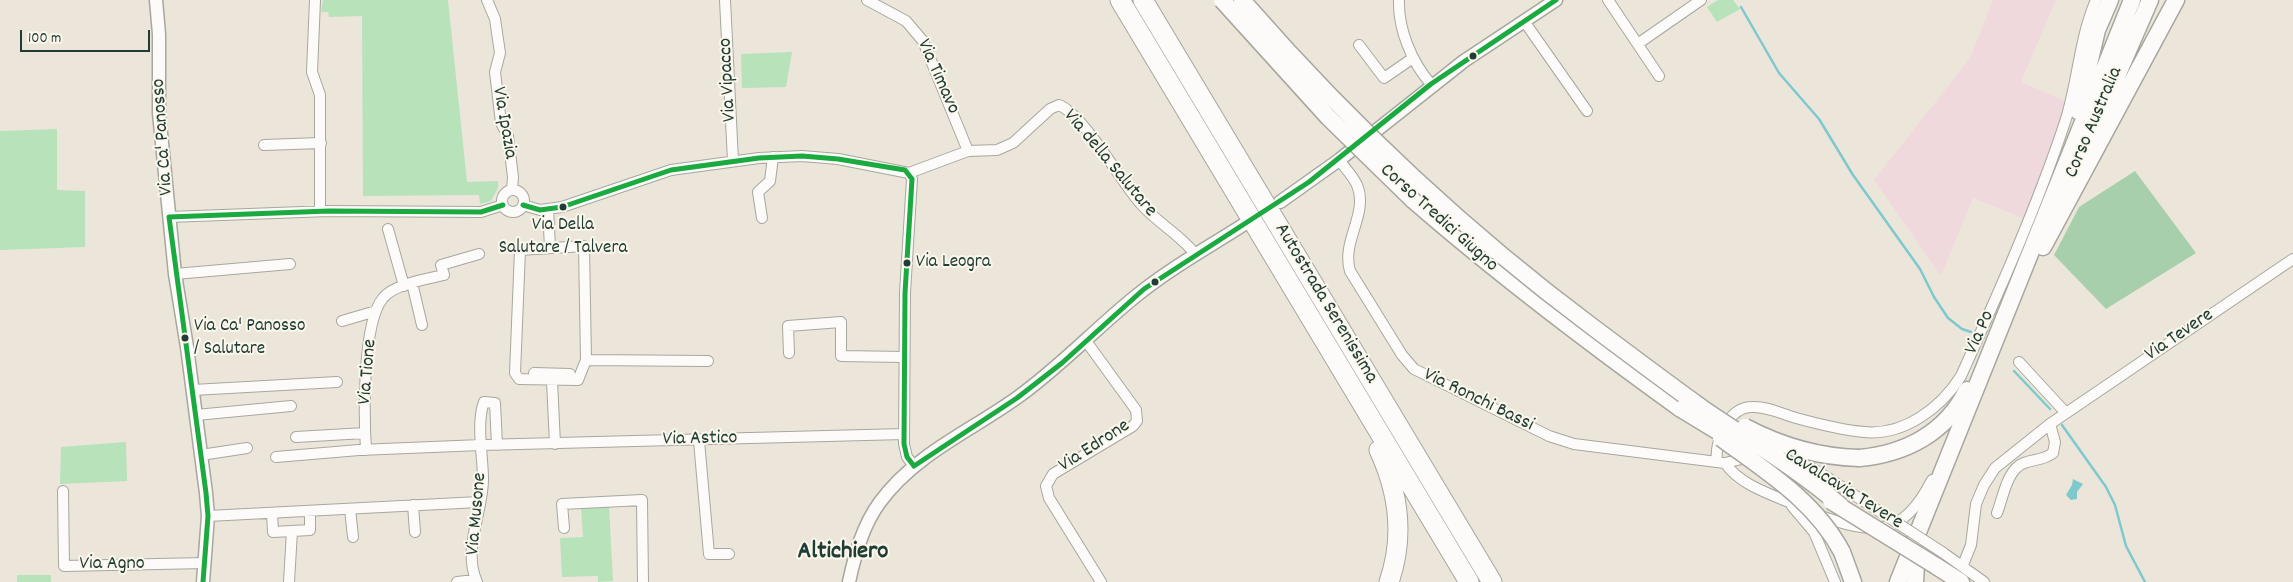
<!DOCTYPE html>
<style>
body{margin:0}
#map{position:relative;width:2293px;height:582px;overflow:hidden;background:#ece6da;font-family:Dekko,sans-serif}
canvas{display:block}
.scale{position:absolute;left:20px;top:30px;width:130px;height:22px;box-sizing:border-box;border:2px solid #1f3d34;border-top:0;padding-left:6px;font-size:15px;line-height:18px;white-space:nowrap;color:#1f3d34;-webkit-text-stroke:4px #fbf7ec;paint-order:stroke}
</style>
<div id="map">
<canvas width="2293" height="582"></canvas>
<div class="scale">100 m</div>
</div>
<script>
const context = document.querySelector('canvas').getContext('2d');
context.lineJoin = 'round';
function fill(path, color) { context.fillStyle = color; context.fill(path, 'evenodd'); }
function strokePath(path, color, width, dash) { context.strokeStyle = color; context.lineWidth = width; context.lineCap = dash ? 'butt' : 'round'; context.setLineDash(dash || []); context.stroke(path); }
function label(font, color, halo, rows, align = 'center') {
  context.font = font + ' Dekko,sans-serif'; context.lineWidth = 4; context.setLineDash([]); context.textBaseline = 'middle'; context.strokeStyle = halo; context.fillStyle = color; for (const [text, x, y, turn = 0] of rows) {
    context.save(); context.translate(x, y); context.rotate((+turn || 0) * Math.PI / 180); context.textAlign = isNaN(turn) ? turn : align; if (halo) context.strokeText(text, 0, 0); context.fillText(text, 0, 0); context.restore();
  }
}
fill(new Path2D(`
 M1993,0h63l-35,82 45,19 -41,118 -52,-21 -32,78 -67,-96 96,-122z`), '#f0d9dc');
fill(new Path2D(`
 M323,0h125l19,182 31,-1v7l-7,13 -11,3 -1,-9 -116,1 -1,-180 -33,1 -1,-5h-7z
 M1718,0h15l7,9 -23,13 -10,-15z
 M792,52l-6,35 -44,1 -1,-34z
 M57,129v61l28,1v56l-85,3v-119z
 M126,442l1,39 -67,3 1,-37z
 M609,506l4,75 -15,1v-6l-36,1 -2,-39 23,-1 -2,-29z
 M17,575h34v7h-34z`), '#b7e2ba');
fill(new Path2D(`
 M2135,171l61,82 -90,56 -52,-54 25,-48z`), '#a8cfac');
fill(new Path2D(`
 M2073,479l10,5 -6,8v7l-6,1 -5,-5 6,-10z`), '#7dc9cd');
strokePath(new Path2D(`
 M1741,7l38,66 40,46 34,56 67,94 14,28 14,21 14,11 9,3
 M2014,371l36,38
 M2062,425l44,62 9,18 11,41 19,36`), '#7dc9cd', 2.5);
const minor = new Path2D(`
 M315,0l-3,72 8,23v116
 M487,0l8,19 5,34 -5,19 6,51 7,13 5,41 -1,13
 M725,0l8,161
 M867,0l39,21 17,20 45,110
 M1399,0c-1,29 13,63 32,84
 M1608,0l51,76
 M1524,21l63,90
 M1639,43l62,-43
 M1359,45l25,33 29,-20
 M264,145l57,-2
 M1339,160c6,8 14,16 18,25 12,29 -16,56 -7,86l52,84 12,14 135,67 25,8 143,18 8,1 25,-6
 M909,173l59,-22 29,-1 16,-7 37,-34 9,-4c25,10 62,77 81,98 16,19 41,32 56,52
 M502 201a11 11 0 1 1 22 0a11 11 0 1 1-22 0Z
 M523,205l17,5 22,-3 109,-37 88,-12 43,-2 36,3 71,14 3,6 -7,114 -1,151 3,13 7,9
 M548,210l2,37
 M169,217l160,-6 152,1 22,-7
 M762,218l-4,-26 12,-11 3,-24
 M388,229l16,57
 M584,246l2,114 -8,20 -59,-1 -4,-6 5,-123z
 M175,274l115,-10
 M412,283l10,42
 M342,321l34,-10
 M1086,341l50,69 1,11 -4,5 -80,48 -7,12 3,12 52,84
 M789,353l-1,-27 53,-4v34l63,1
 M586,360l122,1
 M2019,362l47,51
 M534,373l36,1
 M552,381l3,63
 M193,390l144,-8
 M196,415l95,-9
 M296,437l69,-4
 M699,441l10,113h20
 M366,450c-2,-32 -4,-127 17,-152 11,-14 44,-19 61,-23l-3,-10 38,-11
 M1785,451l43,27
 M201,455l46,-7
 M276,457l83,-7 122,-5 423,-11
 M1717,462c-3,-20 11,-55 35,-55 15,-1 30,7 44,11 22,6 45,12 68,14 40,4 77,-24 97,-56 38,-84 75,-167 104,-254 13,-40 14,-83 31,-122
 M1725,463c16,24 52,33 78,45
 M63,491l1,75 141,-3
 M413,505l2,27
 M1792,506l22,26 21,50
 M350,509l3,28
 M272,513l1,19 37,-2v-19
 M1997,513c6,-15 10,-44 27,-50 11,-4 20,-3 29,-10l2,-11 -5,-18
 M1818,515c56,20 84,23 114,-35
 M208,516l271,-14
 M564,528l-2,-24 80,-4 1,82
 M1942,552l42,30
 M1963,565l8,-20 5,-41 8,-19 11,-17 55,-44 243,-165
 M289,582l3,-51
 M457,582l18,-2
 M477,582c-15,-33 6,-69 6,-103 0,-22 -7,-56 1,-77l11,1 2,42`);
const tertiary = new Path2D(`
 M156,0l3,34v79l16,161 12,73 19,146 2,23 -5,66
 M1280,202l59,-42 125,-99 92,-61
 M849,582c6,-28 14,-57 31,-80 35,-48 91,-71 138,-105 42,-30 77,-68 118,-101 33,-27 71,-48 107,-71`);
const trunk = new Path2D(`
 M2078,111l19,-81 13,-30
 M2066,193l84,-193
 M1412,199c86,75 176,143 269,210
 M2043,247l133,-247
 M1859,458c46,-4 87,-25 108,-68
 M1842,552l11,30
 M1936,566l25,16
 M1898,582l234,-582
 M1915,582l1,-17`);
const motorway = new Path2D(`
 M1120,0l349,582
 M1143,0l349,582
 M1379,450c20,43 26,86 10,132`);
strokePath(minor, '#a7a79f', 12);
strokePath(tertiary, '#a7a79f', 15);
strokePath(trunk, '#a7a79f', 19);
strokePath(motorway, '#a7a79f', 21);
strokePath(minor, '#fcfbf9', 10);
strokePath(tertiary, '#fcfbf9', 12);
strokePath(trunk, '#fcfbf9', 16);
strokePath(motorway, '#fcfbf9', 19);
const minorBridge = new Path2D(`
 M1828,478l114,74`);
const trunkBridge = new Path2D(`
 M1222,0l106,117 84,82
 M1242,0c106,122 223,232 352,328 36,27 72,54 108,80 47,32 96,61 139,98
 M1681,409l51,31
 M1745,427c36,19 73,30 114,31
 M1721,438c45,33 94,63 121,114
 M1831,501l105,65`);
strokePath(minorBridge, '#a7a79f', 12, []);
strokePath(trunkBridge, '#a7a79f', 19, []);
strokePath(minorBridge, '#fcfbf9', 10);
strokePath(trunkBridge, '#fcfbf9', 16);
strokePath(new Path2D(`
 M912,179l-7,114 -1,151 3,13 7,9
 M523,205l17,5 22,-3 109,-37 88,-12 43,-2 36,3 67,11 7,9
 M169,217l37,276 2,23 -5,66
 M169,217l160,-6 152,1 22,-7
 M914,466l103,-68 45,-35 82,-74 165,-107 122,-98 125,-84`), '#1baa40', 5);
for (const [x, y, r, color] of [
 [1473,56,4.5,"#1f3d34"],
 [563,207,4.5,"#1f3d34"],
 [907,263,4.5,"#1f3d34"],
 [1155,282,4.5,"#1f3d34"],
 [185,338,4.5,"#1f3d34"]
]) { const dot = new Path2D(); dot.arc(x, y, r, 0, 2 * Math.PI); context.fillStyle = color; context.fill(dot); strokePath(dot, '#fbf7ec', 2); }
label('19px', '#1f3d34', '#fbf7ec', [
 ["Via Della",563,226,"center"],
 ["Salutare / Talvera",563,249,"center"],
 ["Via Leogra",916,263],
 ["Via Ca' Panosso",194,327],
 ["/ Salutare",194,350]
], 'left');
label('20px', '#1f3d34', '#fbf7ec', [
 ["Via Timavo",937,77,66],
 ["Via Vipacco",729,80,-93],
 ["Via Ipazia",503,123,80],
 ["Corso Australia",2095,123,-67],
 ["Via Ca' Panosso",164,137,-94],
 ["Via della Salutare",1109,164,50],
 ["Corso Tredici Giugno",1438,219,42],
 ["Autostrada Serenissima",1325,304,59],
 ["Via Po",1981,333,-66],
 ["Via Tevere",2180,336,-34],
 ["Via Tione",369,372,-85],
 ["Via Ronchi Bassi",1478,401,26],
 ["Via Astico",700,440,-1],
 ["Via Edrone",1095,447,-33],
 ["Cavalcavia Tevere",1843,490,32],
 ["Via Musone",478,514,-85],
 ["Via Agno",112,565]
]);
label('bold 25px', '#1f3d34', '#fbf7ec', [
 ["Altichiero",843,554]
]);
</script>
